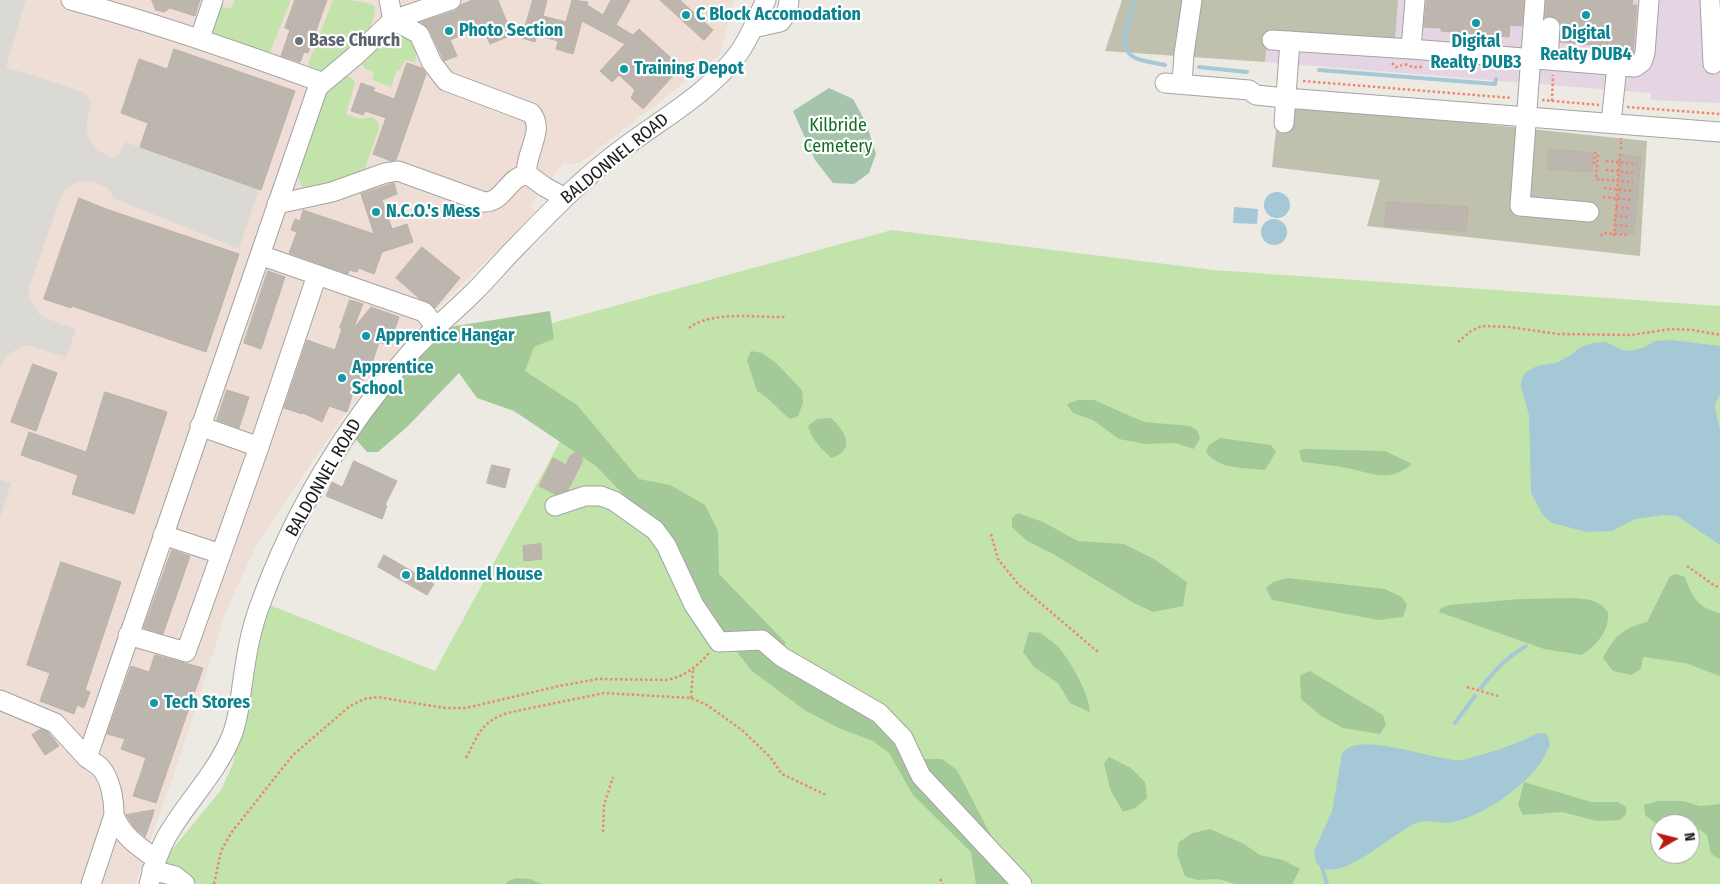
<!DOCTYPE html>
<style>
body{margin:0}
#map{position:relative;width:1720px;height:884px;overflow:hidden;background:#eceae2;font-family:"Fira Sans Condensed",sans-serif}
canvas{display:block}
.north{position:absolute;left:1650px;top:814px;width:50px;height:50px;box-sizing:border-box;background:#fff;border:1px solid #a4a4a4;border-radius:50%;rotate:82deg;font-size:14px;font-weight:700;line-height:20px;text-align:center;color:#1c1c1c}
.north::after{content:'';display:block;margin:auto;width:18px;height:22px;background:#b91c0f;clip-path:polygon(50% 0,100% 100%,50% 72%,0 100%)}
</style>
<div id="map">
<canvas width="1720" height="884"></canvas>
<div class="north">N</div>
</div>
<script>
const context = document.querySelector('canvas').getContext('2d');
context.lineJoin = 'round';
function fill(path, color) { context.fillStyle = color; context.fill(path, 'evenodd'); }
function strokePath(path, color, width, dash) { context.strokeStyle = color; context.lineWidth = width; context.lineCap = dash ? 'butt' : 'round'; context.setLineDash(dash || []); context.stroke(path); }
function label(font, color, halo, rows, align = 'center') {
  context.font = font + ' "Fira Sans Condensed",sans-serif'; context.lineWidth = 4.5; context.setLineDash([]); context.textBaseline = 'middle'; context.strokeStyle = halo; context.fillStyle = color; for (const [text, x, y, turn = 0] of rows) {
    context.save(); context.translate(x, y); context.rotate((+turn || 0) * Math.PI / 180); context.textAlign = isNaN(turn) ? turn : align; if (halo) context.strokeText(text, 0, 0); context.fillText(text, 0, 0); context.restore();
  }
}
fill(new Path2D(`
 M1398,0h322v103l-69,-3v-7l-386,-31 3,-31 127,10z`), '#e5d4e1');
fill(new Path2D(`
 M0,0h734l-14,55 -131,101 -9,6 -9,2h-8l-32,41 3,6 -2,4 -123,122 -67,81 -85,126 -31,67 -43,137 -48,136h-135z`), '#eeded6');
fill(new Path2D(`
 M0,0h26l-20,67 77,25 5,4 3,10 -4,13v14l9,17 18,8 5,-4 6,-12 134,47 -20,60 -126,-51 -2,-6 -5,-5 -10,-4 -9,-2 -11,2 -10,6 -5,7 -32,92v9l9,16 7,5 31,11 -10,28 -39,-12 -9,3 -12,9 -6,11z
 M0,480l11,3 -11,35z`), '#dbd9d3');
fill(new Path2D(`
 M1122,0h276l-3,41 -127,-10 -3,31 -160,-11z
 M1279,103l368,38 -7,115 -273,-30 13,-46 -108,-13z`), '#bfc0ae');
fill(new Path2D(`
 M235,0h56l-21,52 -4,1 -58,-19 10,-29 13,4z
 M333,0c14,0 29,0 42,6 0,31 -27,47 -49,65l-4,1 -11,-4 -3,-4z
 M403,35c12,10 16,10 12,27l-10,-2 -5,10h-3l-6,17 -19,-7 2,-7 -10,-5 -4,-7 30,-24z
 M347,75l7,5 1,2 -9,32 15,5 11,-2 6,5 1,6 -15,43 -2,4 -58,15 -4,-7 -3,-17 23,-71 24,-19z
 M892,230l322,40 506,36v578h-1565l3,-10 12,-22 51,-62 12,-26 25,-128 12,-31 165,66 135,-248 -91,-80zM1660,824h30v30h-30z`), '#c2e4ab');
fill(new Path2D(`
 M550,311l4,28 -20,8 -9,24 52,34 62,74 31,6 35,20 13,26 1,43 66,68v27l93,51 41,39h23l15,11 42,81 14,33h-37l-5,-32 -58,-57 -24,-42 -16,-12 -32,-12 -35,-18 -54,-40 -43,-54 -40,-75 -73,-76 -82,-55 -37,-13 -18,-25 -51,53 -30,26h-11l-13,-15 57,-78 32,-31z
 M751,351l11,2 14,10 26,27 1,13 -5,13 -8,3c-12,-9 -20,-21 -33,-28l-10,-31z
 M1078,400h16l50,22 46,4 7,4 3,8 -6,11 -19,-6 -30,1 -26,-5 -26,-19 -20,-7 -6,-9z
 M831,418c14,13 26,32 0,40 -10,-10 -19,-18 -23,-32l9,-7z
 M1220,438l51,7 5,7 -11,18c-20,-2 -47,-1 -59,-18l3,-7z
 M1303,449l82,2 27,13c-25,21 -43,7 -71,3 -13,-2 -26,-4 -39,-5l-3,-11z
 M1018,513l25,9 35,19 46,3 30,15 33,23 -4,24 -30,6 -19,-9 -81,-49 -26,-13 -15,-14v-9z
 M1676,574l9,3c7,20 13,31 35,36v63l-35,-13 -42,-6 -2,12 -10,6 -18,-4 -10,-13c12,-22 18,-29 44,-36l23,-46z
 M1288,578l97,11 17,8 5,8 -4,12 -25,3 -106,-20 -6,-12 7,-6z
 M1572,598c15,1 26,1 36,14 2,18 -11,33 -26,43l-38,-6 -105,-37 1,-3 9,-4 71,-6z
 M1029,632l12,1c5,5 13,9 18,15 12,14 30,45 31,64l-20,-9 -12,-20 -24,-16 -11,-15z
 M1310,671l73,44 3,10 -6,9 -37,-6 -22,-12 -20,-17 -1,-24z
 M1109,757l22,11 14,14 2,16 -12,10 -12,4 -13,-23 -6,-26z
 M1524,782l67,20h27l8,5v7l-6,6 -23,1 -35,-9 -39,3 -5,-10z
 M1658,801h25l17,5 20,-2v55l-9,-5 -4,-19 -10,-7 -7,-1v-3l-35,-1 -10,-8 -1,-10z
 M1210,829l34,15 16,11 23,5 17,9 -8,15h-56l-18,-5 -21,1 -12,-4 -8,-22 2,-12 14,-9z
 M517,878l13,1 12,5h-36l2,-3z`), '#a4c999');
fill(new Path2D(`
 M829,88l24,11 14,26 9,29 -7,19 -15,11 -21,-1 -18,-23 -22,-49z`), '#a5c4ac');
fill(new Path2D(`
 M1264 205a13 13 0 1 1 26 0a13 13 0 1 1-26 0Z
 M1234,207l24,2 -1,15 -24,-1z
 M1261 232a13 13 0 1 1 26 0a13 13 0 1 1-26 0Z
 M1671,340l49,6v49l-4,7 -1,6 5,22v115l-43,-29 -12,-1 -30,4 -23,12 -25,1 -35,-9 -9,-8 -12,-22 -2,-78 -8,-28v-7l5,-8 11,-6 19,-3 15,-8 8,-7 13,-5 13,-1 18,8 8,1 14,-4 10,-6z
 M1538,733h7l3,4 2,8c-3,6 -7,14 -11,20 -18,24 -56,50 -85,57 -12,3 -26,-4 -38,1 -22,10 -68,53 -90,46 -4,-1 -7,-4 -10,-6l-2,-12 18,-40 10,-57c15,-26 93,8 121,6 5,-1 12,-4 18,-5 20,-6 38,-12 57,-22z`), '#a5c8d7');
strokePath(new Path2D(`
 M1136,0c-6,17 -24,50 2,59 9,3 18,4 27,6
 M1199,67l48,5
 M1319,70l176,14 1,-5
 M1481,688c15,-19 24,-29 45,-42
 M1455,723l20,-27
 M1322,867l5,17`), '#a5c8d7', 4);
const building = new Path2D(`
 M152,0h48l-5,16 -25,-8 -6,4 -8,-2z
 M295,0h32l-19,53 -4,-1 -4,10 -19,-6 9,-26 -5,-2z
 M473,0h25l14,35 -22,9 -7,-17 -33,13 7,16 -13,5 -15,-32 -8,-7 34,-11 6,-6z
 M533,0h14l-4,16 23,6 6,-22 16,2 -1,3 16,10 8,-15h19l-14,25 17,10 6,-6 42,38 -38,42 -12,-11 4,-8 -16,-15 -7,7 -12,-11 25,-27 -43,-23 -9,33 -17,-5 2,-8 -21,-6 -2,7 -13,-4z
 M660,0h20l33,30 -9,10z
 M1427,0h97l-2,26 -12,-1 -1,12 -68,-6v-3l-17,-1z
 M1546,0h87l-1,5h5l-4,50 -8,-1 1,-6 -66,-6 1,-14 -1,-6 -3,-4 -6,-2 -6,1z
 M174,49l121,42 -34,99 -121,-43 8,-24 -27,-10 18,-54 28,10z
 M407,63l15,5 4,6 -30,86 -5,1 -18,-7 13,-36 -21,-7 -2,4 -12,-4 10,-28 14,5 -2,3 21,8z
 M1549,149l44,4 -1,19 -45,-3z
 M1621,155l20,2 -7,77 -19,-1z
 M394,183l3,11 -15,6 10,29 15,-5 6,18 -31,10 -8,22 -15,-6 -2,4 -8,-2 -1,4 -59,-21 8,-21 -6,-2 4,-11 5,2 3,-11 71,24 -13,-40z
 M79,198l27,11 133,45 -33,98 -134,-46 -1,2 -27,-9z
 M1387,202l81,5 -2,24 -81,-5z
 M422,247l38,31 -25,30 -7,-6 -8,-3 -24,-21z
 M268,271l17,6 -24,72 -17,-6z
 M350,300l13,4 -10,25 18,-22 28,10 -10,29 -10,-4 -9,27 -3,-1 -8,22 -5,-1 -7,23 -18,-6 -7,16 -19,-9 -1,1 -18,-6 23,-68 28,10 7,-21 -2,-1z
 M33,364l24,9 -21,58 -25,-9z
 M227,390l22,7 -10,31 -22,-8z
 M105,392l62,20 -33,102 -62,-20 6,-19 -57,-20 8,-23 57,20z
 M576,452l4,2 3,6 -15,30 -13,4 -16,-8 14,-28 13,7 4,-9z
 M354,461l43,20 -12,24 2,1 -5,13 -56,-23 6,-14 10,5z
 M492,465l18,4 -5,19 -18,-5z
 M541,544l1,15 -18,2 -1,-15z
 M172,550l18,6 -27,78 -19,-6z
 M384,555l50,29 -7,11 -49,-28z
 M61,562l60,20 -36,108 5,2 -6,16 -7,-3 -3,9 -34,-13 10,-28 -23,-8z
 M155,655l48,13 -47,135 -23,-7 13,-38 -25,-9 4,-10 -18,-5 24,-68 18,6z
 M41,729l7,3 11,14 -14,9 -13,-20z
 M154,810l-1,5 -8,22 -11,-10 -8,-12z`);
fill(building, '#bcb6af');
strokePath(building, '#bdb2a5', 1);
const minor = new Path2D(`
 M71,0c85,23 168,52 250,82
 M389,0l4,20 26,14 13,29 14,18 85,32c15,17 -7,41 -4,61l18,13 20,11
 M1535,0l-15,206 69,6
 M1710,0l3,64
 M753,28l27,-6c5,-5 9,-15 9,-22
 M200,38l13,-38
 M1272,40l139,9 224,18 7,-5 3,-9 4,-53
 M1411,49l4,-49
 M1548,60l2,-33
 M1165,83l84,7 7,5 29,3 435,34
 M1182,84l2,-30 8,-54
 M1284,123l6,-82
 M1611,123l6,-57
 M277,204l55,-12 53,-19 13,-2 86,31c19,1 23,-24 43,-28
 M436,327l-12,-15 -164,-57 58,-168 37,-31 38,-36 58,-20
 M200,426l59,21 58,-172
 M555,506l30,-10h16l13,5 41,29 11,15 28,60 25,37 43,-2 20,17 97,56 24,25 18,38 101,108
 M163,535l58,19 38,-107
 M128,635l58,17 35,-98
 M0,700l55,23 32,35 173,-503
 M87,758c4,3 10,6 13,9 11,12 14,33 14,48l-23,69
 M114,815c7,20 25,32 42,44
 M152,870l23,6 10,8
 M149,884c5,-19 12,-40 23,-56 20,-32 46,-58 60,-93 6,-15 8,-33 10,-49 4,-28 8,-55 18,-81 33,-92 85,-179 150,-252 20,-22 43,-40 64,-61 16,-16 30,-33 46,-49 32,-33 65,-67 102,-94 38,-29 87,-56 116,-95 12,-16 19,-36 28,-54`);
strokePath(minor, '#a3a3a3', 21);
strokePath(new Path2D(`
 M1392,63l4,4 6,-2
 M1405,64l7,3h11
 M1303,81l209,17
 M1542,100l57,5
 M1552,101l1,-26
 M1627,107l93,7
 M1621,149v-11
 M1606,161l31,3
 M1594,164l1,-11 3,1 -2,25 37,3
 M1606,170l27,3
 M1604,188l28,3
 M1603,197l28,3
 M1616,207l14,1
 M1615,216l15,1
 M1615,225l14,1
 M1601,236l2,-3 25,2
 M1614,236l6,-82
 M689,328c23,-18 69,-10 98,-11
 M1458,342l13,-11 11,-5 27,1 49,7 73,1 40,-6 22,1 27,5
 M991,534l7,25 20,25 80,68
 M1687,566l28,20 5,1
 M1467,687l31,9
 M691,698l2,-28
 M466,758c12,-23 15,-36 41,-45l97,-20 87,5 16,7 35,25 28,27 12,17 44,21
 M603,832l1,-27 9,-28
 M940,879l3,5
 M214,884l7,-33 10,-18 62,-78 57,-49 14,-7 13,-2 68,11h21l93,-22 39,-7 69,1c18,-4 30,-13 42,-27`), '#ef8770', 2.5, [2.5, 2.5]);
strokePath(minor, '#fff', 19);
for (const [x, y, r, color] of [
 [686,15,5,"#0f9aa8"],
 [1586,15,5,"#0f9aa8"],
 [1476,23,5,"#0f9aa8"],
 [449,31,5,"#0f9aa8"],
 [299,41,5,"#6b7280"],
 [624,69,5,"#0f9aa8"],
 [376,212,5,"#0f9aa8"],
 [366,336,5,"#0f9aa8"],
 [342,378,5,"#0f9aa8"],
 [406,575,5,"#0f9aa8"],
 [154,703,5,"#0f9aa8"]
]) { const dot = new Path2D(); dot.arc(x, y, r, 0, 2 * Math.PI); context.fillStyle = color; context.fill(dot); strokePath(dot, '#fff', 2); }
label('bold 18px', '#0d838f', '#fff', [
 ["C Block Accomodation",696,15],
 ["Photo Section",459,31],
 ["Digital",1586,34,"center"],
 ["Realty DUB4",1586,55,"center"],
 ["Digital",1476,42,"center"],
 ["Realty DUB3",1476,63,"center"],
 ["Training Depot",634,69],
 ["N.C.O.'s Mess",386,212],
 ["Apprentice Hangar",376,336],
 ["Apprentice",352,368],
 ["School",352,389],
 ["Baldonnel House",416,575],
 ["Tech Stores",164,703]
], 'left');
label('bold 18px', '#5b616d', '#fff', [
 ["Base Church",309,41]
], 'left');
label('18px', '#137022', '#fff', [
 ["Kilbride",838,126],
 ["Cemetery",838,147]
]);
label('18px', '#1c1c1c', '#fff', [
 ["BALDONNEL ROAD",615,159,-39],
 ["BALDONNEL ROAD",324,478,-60]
]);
</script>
